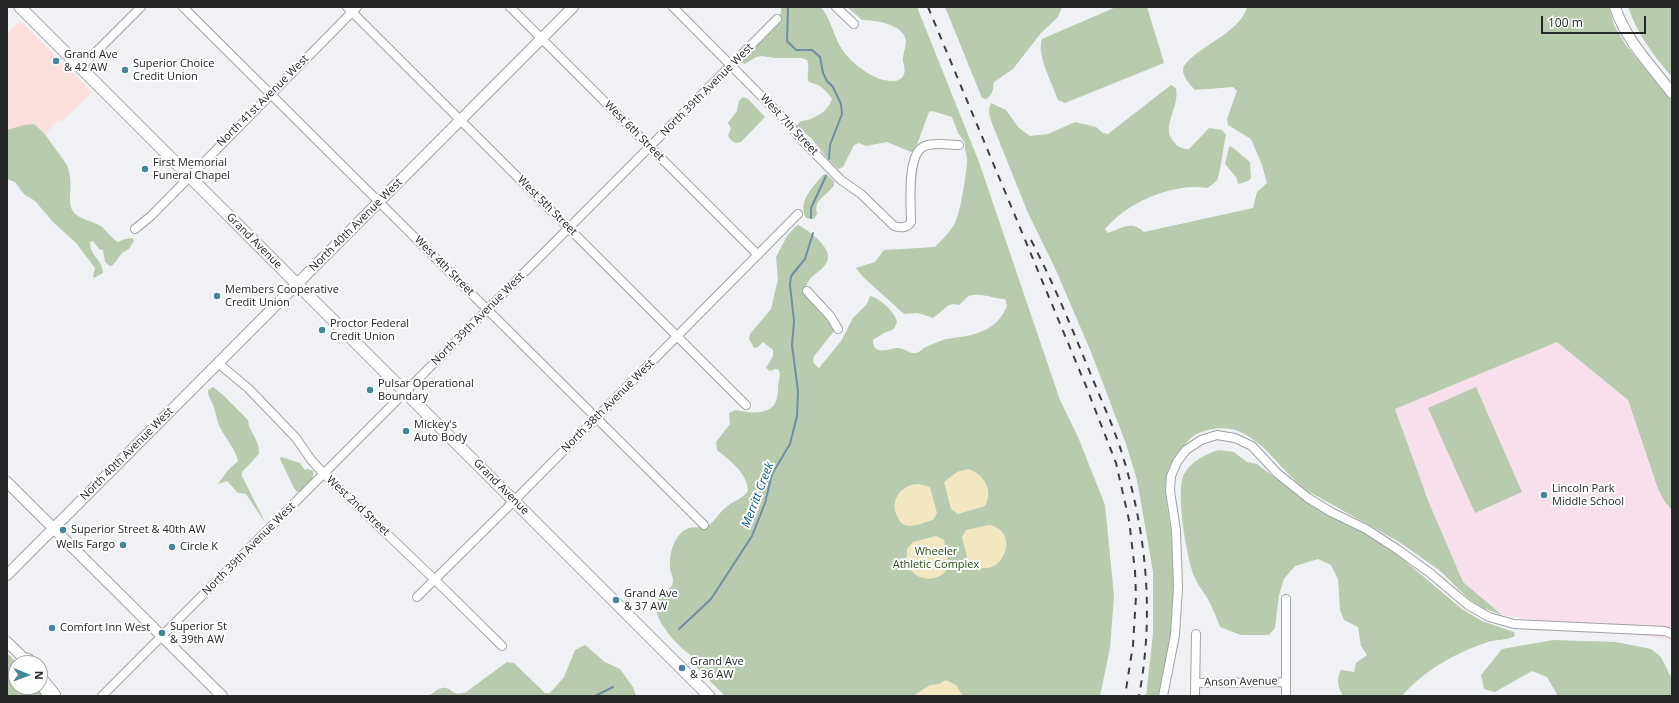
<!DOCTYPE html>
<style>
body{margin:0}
#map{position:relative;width:1679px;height:703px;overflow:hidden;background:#f0f1f5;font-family:"Open Sans",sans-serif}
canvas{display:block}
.frame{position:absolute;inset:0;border:8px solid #262728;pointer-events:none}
.north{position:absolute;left:8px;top:655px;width:40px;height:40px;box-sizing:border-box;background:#fefefe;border:1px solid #a8a8a8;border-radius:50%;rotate:91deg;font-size:11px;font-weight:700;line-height:16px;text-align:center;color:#262728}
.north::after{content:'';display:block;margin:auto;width:14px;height:18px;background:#448697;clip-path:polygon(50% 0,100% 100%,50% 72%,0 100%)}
.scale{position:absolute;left:1541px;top:16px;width:105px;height:18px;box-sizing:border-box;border:2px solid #262728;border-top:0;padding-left:5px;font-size:12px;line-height:14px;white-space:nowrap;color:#262728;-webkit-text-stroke:3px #fefefe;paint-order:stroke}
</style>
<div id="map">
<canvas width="1679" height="703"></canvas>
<div class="frame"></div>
<div class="north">N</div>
<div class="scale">100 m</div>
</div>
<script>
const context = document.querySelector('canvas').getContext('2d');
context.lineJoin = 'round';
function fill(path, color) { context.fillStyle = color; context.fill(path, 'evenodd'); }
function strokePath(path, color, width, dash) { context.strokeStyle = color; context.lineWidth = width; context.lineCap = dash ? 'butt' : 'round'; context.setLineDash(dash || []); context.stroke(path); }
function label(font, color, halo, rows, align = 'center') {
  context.font = font + ' "Open Sans",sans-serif'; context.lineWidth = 4; context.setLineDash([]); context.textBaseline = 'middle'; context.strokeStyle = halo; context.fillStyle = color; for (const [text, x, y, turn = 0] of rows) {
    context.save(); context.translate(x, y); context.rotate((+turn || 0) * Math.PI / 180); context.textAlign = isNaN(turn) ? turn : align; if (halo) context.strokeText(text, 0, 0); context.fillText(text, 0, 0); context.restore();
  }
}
fill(new Path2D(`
 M1557,342l71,58 30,89 7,13 7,8v130l-170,-25 -39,-33 -34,-79 -34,-94z`), '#f7e0eb');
fill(new Path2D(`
 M20,21l72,71 -31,30 -2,-2 -11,11 -4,15 -37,2v-114z`), '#fbe0de');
fill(new Path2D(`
 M781,7h40c9,11 12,26 19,39 8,14 24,27 40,33 7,2 21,5 24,-5 2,-5 -1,-10 -1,-15 0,-6 3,-12 3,-18 -2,-17 -31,-21 -44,-21l-15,-13h70l62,155 81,238 18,37 27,68 9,91 -4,52 -10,48h-375l-33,-33 5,-5c-14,-4 -44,-38 -41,-53 3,-13 16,-13 17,-24 0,-4 -2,-8 -3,-12 -1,-13 2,-27 11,-36 10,-9 18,-4 26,-7 5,-1 12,-13 17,-17 7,-7 19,-10 24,-18 0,-18 -19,-31 -31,-41l-1,-8 14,-18 -1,-11 6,-3c11,2 31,6 39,-5 4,-6 4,-13 4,-19 1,-6 3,-10 1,-16l-3,-1 -6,2 -4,-3 7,-12v-6l-10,-8 -5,5 -4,1 -5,-9 1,-5 21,-25 7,-30 -2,-22 11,-21 8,-9 3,-2c11,5 36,24 29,37 -7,13 -21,12 -21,30l16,15 13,23 -21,26c-2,6 0,8 5,12l22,-27 12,-23 14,-14 3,-8c10,2 25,16 27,26l-3,7 -10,4 -11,7c0,17 17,8 25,8 6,0 11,6 17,5 4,0 7,-4 11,-6 5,-2 11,-5 17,-7 6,-2 12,-2 18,-3 22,-4 37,-10 46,-31l-2,-7c-12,0 -24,-7 -36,-3 -4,2 -6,6 -10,9l-6,-1 -4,1 -16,13 -15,-5 -14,1 -41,-37 -7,-9 19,-6 9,-12 51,-3c7,-7 15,-15 20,-24 6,-13 11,-47 12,-62 0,-7 -3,-12 -2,-18l-7,-10 -6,-16 -20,-6 -3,1 -14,38 -4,2 -24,-10 -21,4 -7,-3 -5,2 -11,22 -5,2 -11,-11 -16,-20 -15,-12 5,-5c12,-1 27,-9 31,-22 -2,-4 -10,-12 -14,-14 -4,-2 -6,-1 -10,-4 -1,-8 2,-13 -1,-21l-5,-2h-28l-12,-2 -6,1 -11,7 -4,-2v-2c6,-6 12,-13 18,-19 11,-9 23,-19 22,-34z
 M945,7h117l-4,10 -17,16 -28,36 -19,13c-1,7 -1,13 -8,17l-4,-1z
 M1116,7h31l17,56 -99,40 -7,-3c-5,-15 -22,-46 -16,-61z
 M1247,7h362l5,18 11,19 47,57v409l-7,-8 -7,-13 -30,-89 -71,-58 -162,67 34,94 34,79 39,33 -22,-8 -10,-7 -31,-30 -40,-28 -93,-52c-25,-19 -38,-46 -68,-59 -12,-5 -30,-3 -41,3 -7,3 -10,9 -15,14 -25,26 -15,52 -11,83 3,21 4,42 3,63 0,35 -7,68 -14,102h-14l7,-62v-62l-16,-92 -11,-36 -35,-92 -36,-84 -27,-55 -35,-87c-3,-8 -6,-15 -2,-23l15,7 12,17 12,9 18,-2 27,-12 21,5 7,6 5,1 63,-49 5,3c4,19 -15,38 -3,53 4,6 9,8 16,8l20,-21 13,2 4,5c-2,7 -6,41 -9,45 -2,3 -7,6 -10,8 -27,-5 -65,9 -86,26 -6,4 -11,10 -16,15l3,4c14,-5 24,-13 36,-1l109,-24 4,-16 10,-9 -5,-18 -11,-26 -23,-14 -1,-6 10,-28 -4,-4 -38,3c-5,-5 -15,-16 -11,-24 1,-2 4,-5 6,-7 16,-15 52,-30 57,-52z
 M1628,7h44v70c-19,-22 -34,-42 -44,-70z
 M743,97l5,2 17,18 -24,25 -5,1 -4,-2 -4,-5 3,-8 -3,-5 9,-12 2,-10z
 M34,124l10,9 23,32c5,13 3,24 3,37 1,18 21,17 32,25 6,5 9,11 16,15l7,-3 8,-1 1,3 -5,8 -7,4 -9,12 -3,1 -5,-4 -2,-12 -4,-1 -6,-8 -3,1c0,15 12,16 13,31l-9,5 -1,-2 2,-8 -19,-25 -23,-21 -18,-21 -11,-7 -9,-12 -8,-3v-49l17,-5z
 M1231,146l19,16 1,16 -3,3 -10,3 -2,-7 -11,-13 4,-17z
 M826,174l8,7v4c-7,12 -21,13 -17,29l-3,5 -8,-1c-9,-17 8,-32 17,-43z
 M213,387l10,8 25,25c1,13 12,19 11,34l-17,18v4l24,48 -20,-30 -8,-1 -11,-12 -9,3 10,-14 10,-9c-2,-10 -11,-21 -16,-30 -6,-10 -5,-17 -9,-26 -2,-6 -5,-8 -5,-15z
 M1476,387l46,105 -47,21 -47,-105z
 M1218,450l16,2 13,10 10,2 46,35 65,36 25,16 69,58 20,12 32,11 1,4c-9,5 -21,3 -30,7 -30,10 -63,29 -83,53h-59c-5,-8 -7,-17 -2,-26l13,2 2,-9 11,-8 -6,-9 -3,-19 -14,-7 -4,-10 -2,-31 -7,-14 -13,-6 -23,7 -6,7 -5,6 -5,16 -4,33 -6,7h-28l-21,-8c-4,-11 -8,-21 -14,-31 -4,-6 -8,-11 -11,-18 -8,-17 -20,-88 -11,-104 7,-13 21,-19 34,-24z
 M281,457l19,6 5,7 3,-1 5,2c3,8 -8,15 -13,20l-3,1 -3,-4 -14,-29z
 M1553,640l63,2 35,7 10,8 10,20 1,19h-114l-11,-19 -15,-6 -37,21 -11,-3 -3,-14 21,-26z
 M585,645l20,17 15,7 13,18 3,9h-208c5,-3 9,-7 14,-8 11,-2 8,10 24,4l41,-30 7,1 31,30h5l14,-16 11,-27z
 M7,653l10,10 -1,24h24l9,9h-42z`), '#b8cbaf');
fill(new Path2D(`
 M968,469c16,5 26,21 17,37l-27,8 -7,-5 -7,-27 13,-10z
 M919,484l11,3 7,26 -4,7c-8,2 -20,8 -28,5 -4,-1 -6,-5 -8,-9 -8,-16 5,-32 22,-32z
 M989,525c35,6 11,63 -21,36l-6,-24 4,-7z
 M936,536l8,4 5,26c-7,17 -34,17 -41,-1 -2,-5 -1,-11 -1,-16l6,-7z
 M946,680l10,5 7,11h-50l17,-11 9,-1z`), '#f1e8c2');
strokePath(new Path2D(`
 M788,7l-1,34 9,9h16l8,7 3,16 4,8 6,6 8,17 1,10 -12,31 -1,14
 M811,218v-10l15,-32
 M679,629l32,-30 41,-63 13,-33 7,-29 18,-30 7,-28 1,-25 -6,-46 2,-24 -4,-36 1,-9 14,-17 8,-26
 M595,696l18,-9`), '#6e8fa4', 2);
const minor = new Path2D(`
 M183,7l521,518
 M347,7l399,398
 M510,7l248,248
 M673,7l112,113 17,20 39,40 20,14 33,32c6,2 14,2 17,-4 0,-16 -5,-70 14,-76 9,-4 24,-1 34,-1
 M836,7l18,17
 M81,67l60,-60
 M135,229l16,-13 206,-209
 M807,291l24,26 7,12
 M218,363l31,26 47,49 16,23 12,13 107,102 71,70
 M417,597l90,-89 291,-294
 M1195,683l91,-1
 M102,696l675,-677
 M1163,696l12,-61 3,-48 -2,-57 -6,-39 1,-15 6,-14 9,-12 15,-10 16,-5 18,3 17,8 25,27 31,25 23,14 35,17 31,20 33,24 38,32 21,12 25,7 151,7 7,3
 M1195,696l1,-62
 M1286,696v-97`);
const tertiary = new Path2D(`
 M1615,7c11,34 36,58 57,86
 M7,482l215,214
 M7,575l566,-568
 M7,642l22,21`);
const secondary = new Path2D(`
 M20,7l689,689`);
const motorway = new Path2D(`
 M27,661l1,2
 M40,680l13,16`);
strokePath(minor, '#a1a2a6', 10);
strokePath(tertiary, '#a1a2a6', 12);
strokePath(secondary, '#a1a2a6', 13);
strokePath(motorway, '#a1a2a6', 17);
strokePath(minor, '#fff', 8);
strokePath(tertiary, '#fff', 10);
strokePath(secondary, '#fff', 11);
strokePath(motorway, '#fff', 15);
strokePath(new Path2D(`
 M928,7l158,379 30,77 13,57 6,51 1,25 -3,49 -8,51
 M1031,240c22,42 40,86 58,130 12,30 26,59 35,90 23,77 30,157 15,236`), '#3e3f40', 2, [7, 7]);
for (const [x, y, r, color] of [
 [56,61,4,"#448697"],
 [125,70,4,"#448697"],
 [145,169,4,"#448697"],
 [217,296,4,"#448697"],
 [322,330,4,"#448697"],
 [370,390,4,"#448697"],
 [406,431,4,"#448697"],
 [1544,495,4,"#448697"],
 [63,530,4,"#448697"],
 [123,545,4,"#448697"],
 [172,547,4,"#448697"],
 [616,600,4,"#448697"],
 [52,628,4,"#448697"],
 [162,633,4,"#448697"],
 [682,668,4,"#448697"]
]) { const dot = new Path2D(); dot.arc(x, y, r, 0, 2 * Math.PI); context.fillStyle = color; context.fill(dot); strokePath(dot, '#fefefe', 1.5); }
label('11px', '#262728', '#fefefe', [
 ["Grand Ave",64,55],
 ["& 42 AW",64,68],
 ["Superior Choice",133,64],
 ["Credit Union",133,77],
 ["First Memorial",153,163],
 ["Funeral Chapel",153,176],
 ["Members Cooperative",225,290],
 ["Credit Union",225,303],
 ["Proctor Federal",330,324],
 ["Credit Union",330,337],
 ["Pulsar Operational",378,384],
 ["Boundary",378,397],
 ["Mickey's",414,425],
 ["Auto Body",414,438],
 ["Lincoln Park",1552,489],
 ["Middle School",1552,502],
 ["Superior Street & 40th AW",71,530],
 ["Wells Fargo",115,545,"right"],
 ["Circle K",180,547],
 ["Grand Ave",624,594],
 ["& 37 AW",624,607],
 ["Superior St",170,627],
 ["& 39th AW",170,640],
 ["Comfort Inn West",60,628],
 ["Grand Ave",690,662],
 ["& 36 AW",690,675]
], 'left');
label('11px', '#262728', '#fefefe', [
 ["North 39th Avenue West",707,90,-45],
 ["North 41st Avenue West",263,101,-45],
 ["West 7th Street",789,125,47],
 ["West 6th Street",634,131,45],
 ["West 5th Street",547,206,45],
 ["North 40th Avenue West",356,225,-45],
 ["Grand Avenue",254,241,45],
 ["West 4th Street",444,266,45],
 ["North 39th Avenue West",478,319,-45],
 ["North 38th Avenue West",608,406,-45],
 ["North 40th Avenue West",127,454,-45],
 ["Grand Avenue",501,487,45],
 ["West 2nd Street",358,506,43],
 ["North 39th Avenue West",249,549,-45],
 ["Anson Avenue",1241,682,-1]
]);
label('11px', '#2a4e13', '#fefefe', [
 ["Wheeler",936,552],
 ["Athletic Complex",936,565]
]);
label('italic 12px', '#055d83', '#fefefe', [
 ["Merritt Creek",758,495,-69]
]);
</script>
